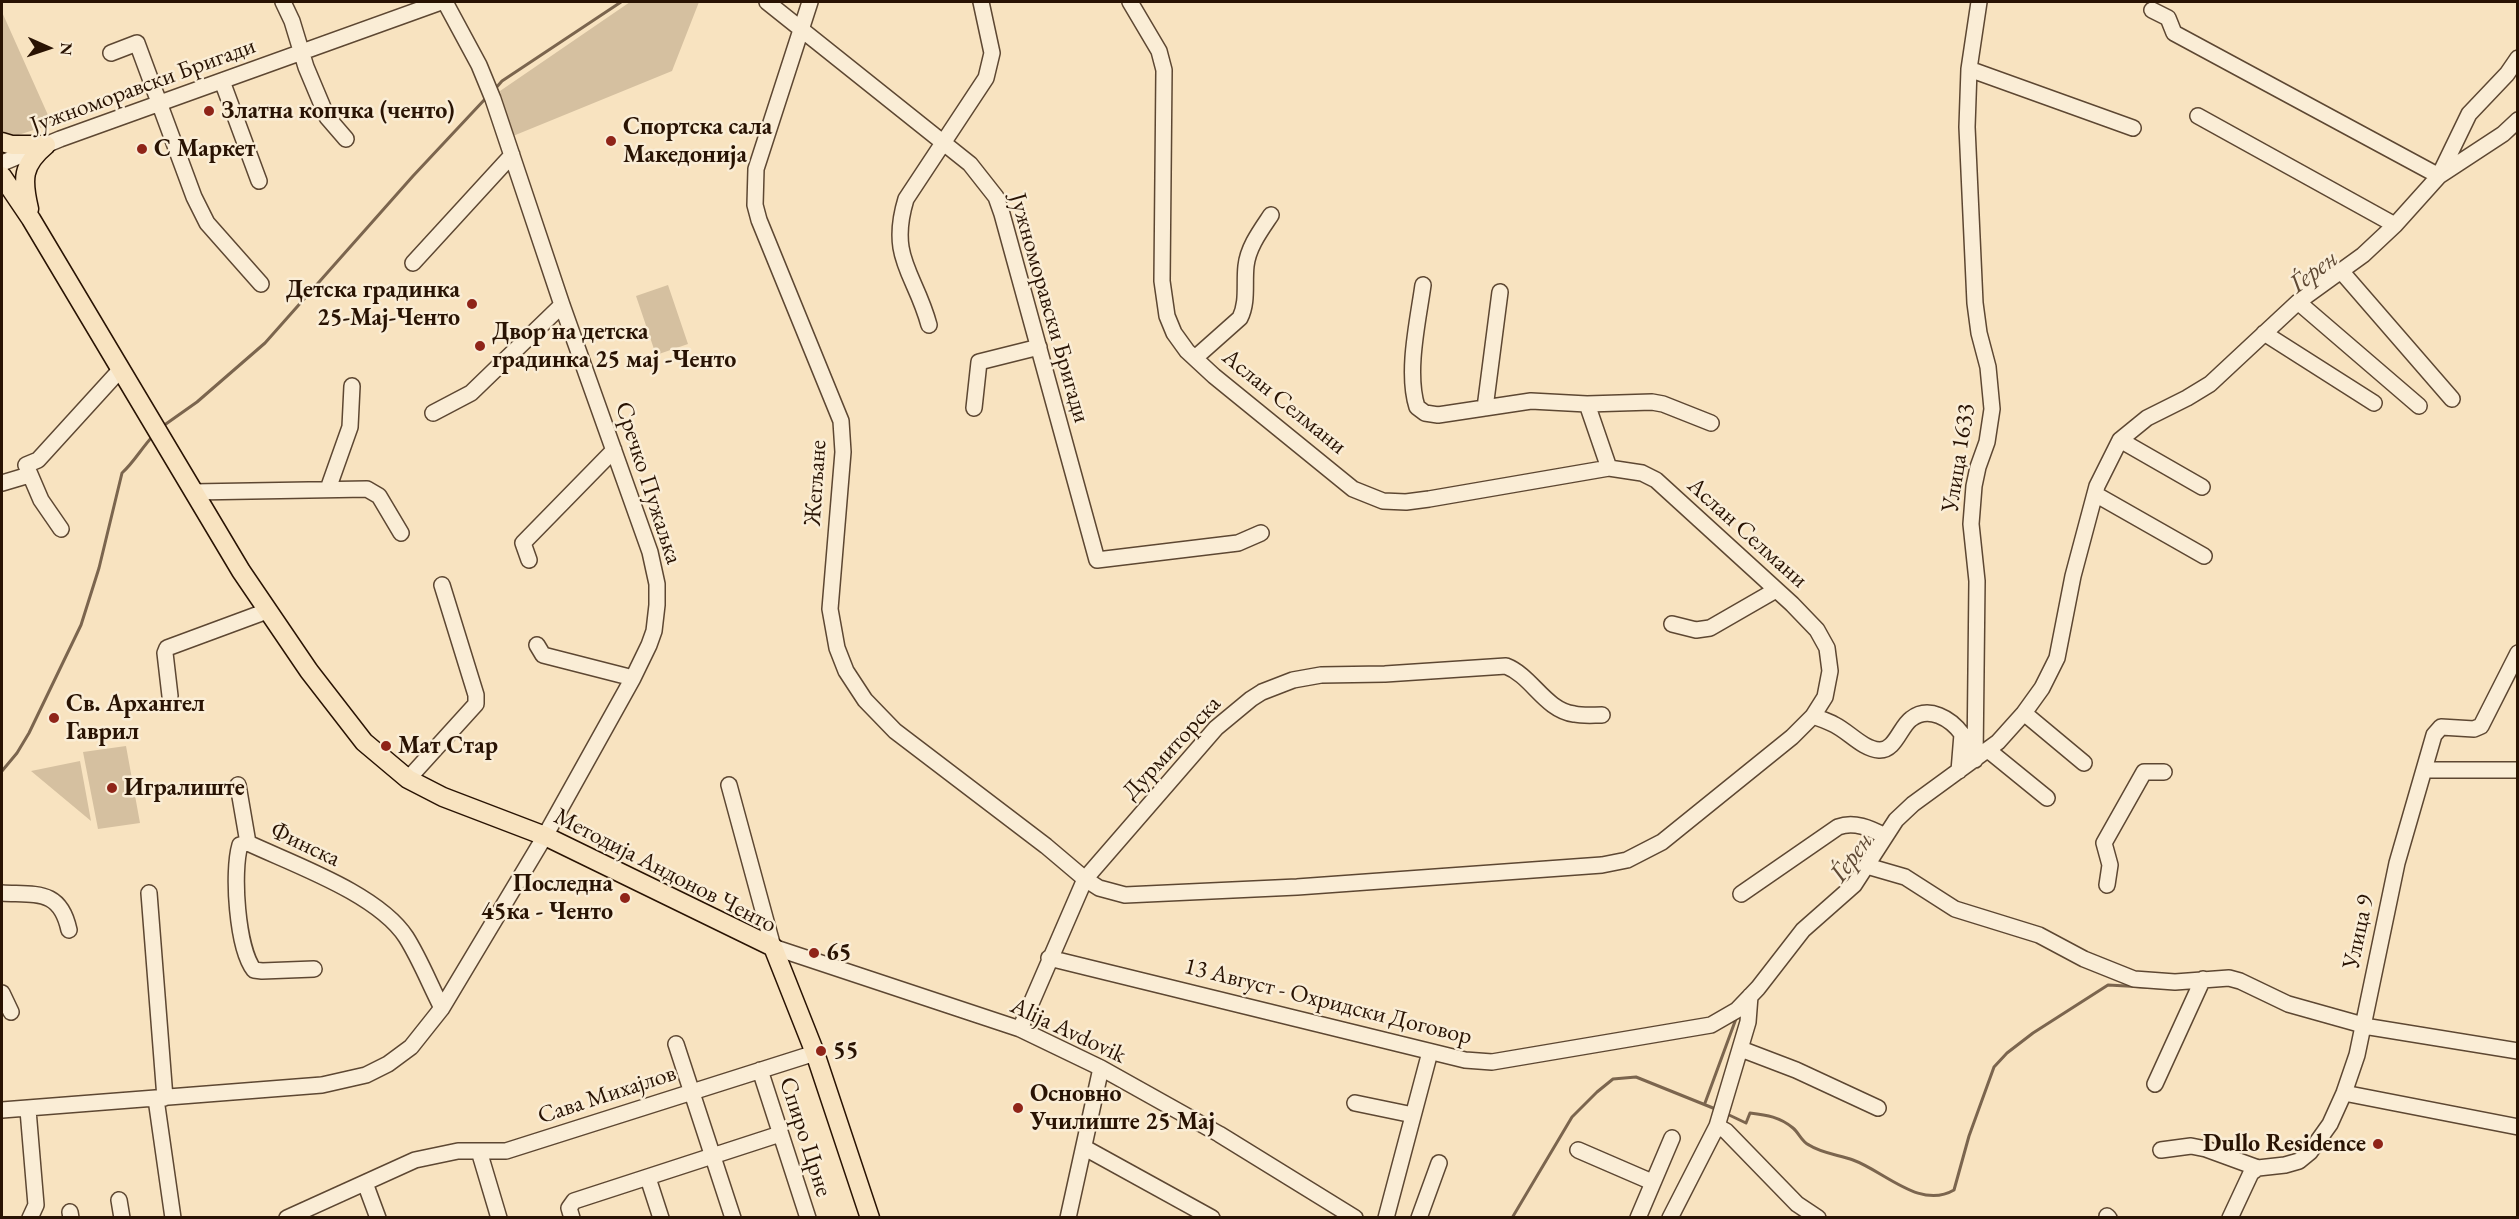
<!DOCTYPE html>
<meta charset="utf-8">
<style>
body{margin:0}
#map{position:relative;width:2519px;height:1219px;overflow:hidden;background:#f8e3c0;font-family:"EB Garamond",serif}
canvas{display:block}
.frame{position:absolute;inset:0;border:3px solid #291303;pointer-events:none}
.north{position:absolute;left:18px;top:18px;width:60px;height:60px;-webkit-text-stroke:4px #faedd6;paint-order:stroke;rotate:93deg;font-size:16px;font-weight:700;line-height:24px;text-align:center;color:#291303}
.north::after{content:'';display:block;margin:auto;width:21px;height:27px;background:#291303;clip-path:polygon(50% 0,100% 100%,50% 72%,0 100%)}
</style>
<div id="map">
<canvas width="2519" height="1219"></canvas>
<div class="frame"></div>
<div class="north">N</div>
</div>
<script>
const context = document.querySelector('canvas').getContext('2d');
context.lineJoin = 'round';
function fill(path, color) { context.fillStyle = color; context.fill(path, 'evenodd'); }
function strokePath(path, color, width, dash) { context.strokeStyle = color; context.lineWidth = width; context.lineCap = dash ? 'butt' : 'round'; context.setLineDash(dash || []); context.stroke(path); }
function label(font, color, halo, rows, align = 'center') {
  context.font = font + ' "EB Garamond",serif'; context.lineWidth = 5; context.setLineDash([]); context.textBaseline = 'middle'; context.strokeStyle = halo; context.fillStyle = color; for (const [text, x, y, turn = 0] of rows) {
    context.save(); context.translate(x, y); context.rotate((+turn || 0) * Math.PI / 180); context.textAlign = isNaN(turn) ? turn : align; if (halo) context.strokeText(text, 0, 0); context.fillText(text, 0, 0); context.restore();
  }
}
fill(new Path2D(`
 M630,2h69l-27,69 -159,65 -13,-45z
 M2,12l50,112 -46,15 -4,-2z
 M668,285l20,59 -32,11 -20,-59z
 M126,746l14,77 -42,6 -15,-77z
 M80,761l11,60 -60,-50z`), '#d5c0a0');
strokePath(new Path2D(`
 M495,89l7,-8 119,-79
 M163,426l34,-24 68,-59 148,-167 73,-78
 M2,771l15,-18 12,-20 52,-108 18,-57 23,-95c12,-11 19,-24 30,-36
 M1705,1103l32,-87
 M1727,1114l19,9 4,-10c17,2 30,4 43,15 6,5 9,14 16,17 12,8 30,10 44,15 31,11 67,50 101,30l15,-54 25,-69 13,-14 26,-20 75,-48 55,3
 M1512,1218l60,-101 25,-25 16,-13 23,-2 82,33`), '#7b654e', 3);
const minor = new Path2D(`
 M283,2l9,19 14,46 21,50 19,22
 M767,2l203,162 26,33 6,17 95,346 141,-17 23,-10
 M810,2l-54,167 -1,36 4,15 82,201 2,31 -13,157 7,39 9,23 19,29 30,31 151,115 39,33 14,9 26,7 172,-8 305,-22 25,-5 35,-18 130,-105 21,-21 12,-19 5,-26 -3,-23 -10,-18 -25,-26 -136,-124 -14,-7 -33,-5 -180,31 -23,3 -23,-1 -30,-12 -139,-113 -27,-25 -13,-18 -7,-17 -5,-35 2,-211 -5,-19 -29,-49
 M2152,10l16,8 6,15 265,143 30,-62 38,-40 11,-16
 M111,53l26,-10 57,154 13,26 54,61
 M1969,69l164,59
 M222,81l37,100
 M2198,116l197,109
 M2,163l58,-24 381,-137
 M413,263l99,-108
 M2341,271l111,128
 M1423,285c-5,36 -17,87 -6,122l8,6 13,2 93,-14 56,3 65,-2 11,2 48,19
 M2298,302l121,104
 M929,325c-14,-52 -41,-67 -23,-126l80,-121 6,-25 -11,-51
 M2264,333l110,70
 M1195,358l45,-40c8,-16 4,-34 6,-52 2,-19 15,-36 25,-51
 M1587,404l22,64
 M974,408l5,-46 60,-15
 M1485,408l15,-116
 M433,413l38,-20 91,-88
 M2120,440l82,47
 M2,483l27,-8
 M328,489l22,-62 2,-41
 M193,492l174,-3 12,7 22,37
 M2095,494l109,62
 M61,529l-20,-29 -15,-35 12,-5 82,-90
 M529,560l-6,-17 91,-93
 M1672,624l24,6 14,-2 66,-38
 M537,645l6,10 90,23
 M170,696l-5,-43 2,-5 100,-37
 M2024,713l60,50
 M1813,716c8,3 15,5 22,9 14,7 28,24 44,25 16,1 21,-23 32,-31 18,-14 40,0 51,15l-3,37
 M1988,750l59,48
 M1975,760l2,-179 -6,-57 3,-38 4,-19 9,-25 5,-33 -4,-42 -9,-34 -4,-30 -8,-176 2,-58 10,-67
 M2424,770h94
 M408,779l68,-75v-9l-34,-110
 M238,785l10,58
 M729,785l44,162 247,82 81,39 118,66 136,84
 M1867,866l38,11 50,32 84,26 45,24 50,20 41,3 54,-4 11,3 48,23 82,23 148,24
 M2107,885l3,-20 -6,-22 40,-71h20
 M2,893c35,2 58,-4 67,37
 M149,893l16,205
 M1741,894l97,-67c16,-6 32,1 47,9
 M1049,958l416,102 27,2 219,-37 26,-15 21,-22 45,-58 51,-45 42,-65 17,-16 85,-62 26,-29 18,-25 15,-30 16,-82 24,-90 23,-46 27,-22 40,-20 23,-14 88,-82 65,-47 32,-30 44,-49 64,-42 15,-14
 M314,969l-52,2 -8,-1c-17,-22 -22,-98 -14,-125l8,-2c47,22 130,51 158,94 14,22 24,48 36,71
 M2,993l9,19
 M1020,1029l65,-150 131,-151 35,-29 11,-7 31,-12 28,-5 64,-1 121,-8c26,10 39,44 68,48 9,2 19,1 28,1
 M676,1044l57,174
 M1741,1049l55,21 82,38
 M760,1070l48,148
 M2155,1084l48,-105
 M2344,1093l174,34
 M156,1099l17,119
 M1355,1103l58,12
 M2,1110l320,-25 44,-10 22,-11 23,-17 31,-39 103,-172 88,-158 16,-33 5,-14 3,-26v-21l-7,-32 -88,-247 -69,-206 -14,-34 -34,-63
 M28,1110l8,95 -6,13
 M1717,1126l9,5 71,73 21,14
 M1085,1148l127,70
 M1578,1150l74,32
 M2161,1150l30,-4 15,3 52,19
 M479,1151l20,67
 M648,1178l13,40
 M365,1183l13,35
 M119,1200l3,18
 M70,1212l1,6
 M2107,1216l2,2
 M287,1218l128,-58 43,-9h48l309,-98
 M572,1218l-3,-10 5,-7 206,-67
 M1068,1218l33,-150
 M1386,1218l44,-166
 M1419,1218l20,-55
 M1638,1218l34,-80
 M1670,1218l47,-92 31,-104 2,-26
 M2230,1218l21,-45 7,-5 27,-3 14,-4 11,-9 20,-28 14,-31 13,-38 40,-192 37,-128 7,-8 33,2 7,-3 37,-73`);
const major = new Path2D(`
 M2,142l10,3h34
 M2,176l29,43 210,352 68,100 55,71 44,37 35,18 102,39 228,111 42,106 55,165
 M29,209c-7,-30 -7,-44 17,-64`);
strokePath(minor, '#5d4732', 18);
strokePath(major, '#291303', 21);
strokePath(minor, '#faedd6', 15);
strokePath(major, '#f8e3c0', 18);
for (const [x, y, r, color] of [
 [209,111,6,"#8f2418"],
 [611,141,6,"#8f2418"],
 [142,149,6,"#8f2418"],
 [472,304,6,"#8f2418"],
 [480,346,6,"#8f2418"],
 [54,718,6,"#8f2418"],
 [386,746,6,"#8f2418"],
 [112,788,6,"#8f2418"],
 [625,898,6,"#8f2418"],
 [814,953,6,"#8f2418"],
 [821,1051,6,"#8f2418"],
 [1018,1108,6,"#8f2418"],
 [2378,1144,6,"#8f2418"]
]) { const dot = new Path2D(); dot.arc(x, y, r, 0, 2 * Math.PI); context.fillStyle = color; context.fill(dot); strokePath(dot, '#faedd6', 2); }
label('24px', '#291303', '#faedd6', [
 ["Јужноморавски Бригади",143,86,-20],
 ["Јужноморавски Бригади",1049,308,74],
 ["Аслан Селмани",1284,402,39],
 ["Улица 1633",1959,458,-81],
 ["Сречко Пужаљка",648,483,72],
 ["Жегљане",816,483,-86],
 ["Аслан Селмани",1747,533,42],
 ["Дурмиторска",1172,748,-47],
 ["Финска",305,845,25],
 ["Методија Андонов Ченто",665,871,27],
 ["Улица 9",2359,932,-78],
 ["13 Август - Охридски Договор",1328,1002,14],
 ["Alija Avdovik",1068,1031,25],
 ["Сава Михајлов",607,1095,-18],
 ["Спиро Црне",805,1137,72]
]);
label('bold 24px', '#291303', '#faedd6', [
 ["Златна копчка (ченто)",221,111],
 ["Спортска сала",623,127],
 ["Македонија",623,155],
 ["С Маркет",154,149],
 ["Детска градинка",460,290,"right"],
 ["25-Мај-Ченто",460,318,"right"],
 ["Двор на детска",492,332],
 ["градинка 25 мај -Ченто",492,360],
 ["Св. Архангел",66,704],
 ["Гаврил",66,732],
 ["Мат Стар",398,746],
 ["Игралиште",124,788],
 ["Последна",613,884,"right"],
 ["45ка - Ченто",613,912,"right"],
 ["65",826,953],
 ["55",833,1051],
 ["Основно",1030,1094],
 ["Училиште 25 Мај",1030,1122],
 ["Dullo Residence",2366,1144,"right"]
], 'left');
label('italic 26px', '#604a35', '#faedd6', [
 ["Ѓерен",2314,272,-37],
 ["Ѓерен",1852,858,-54]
]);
</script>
